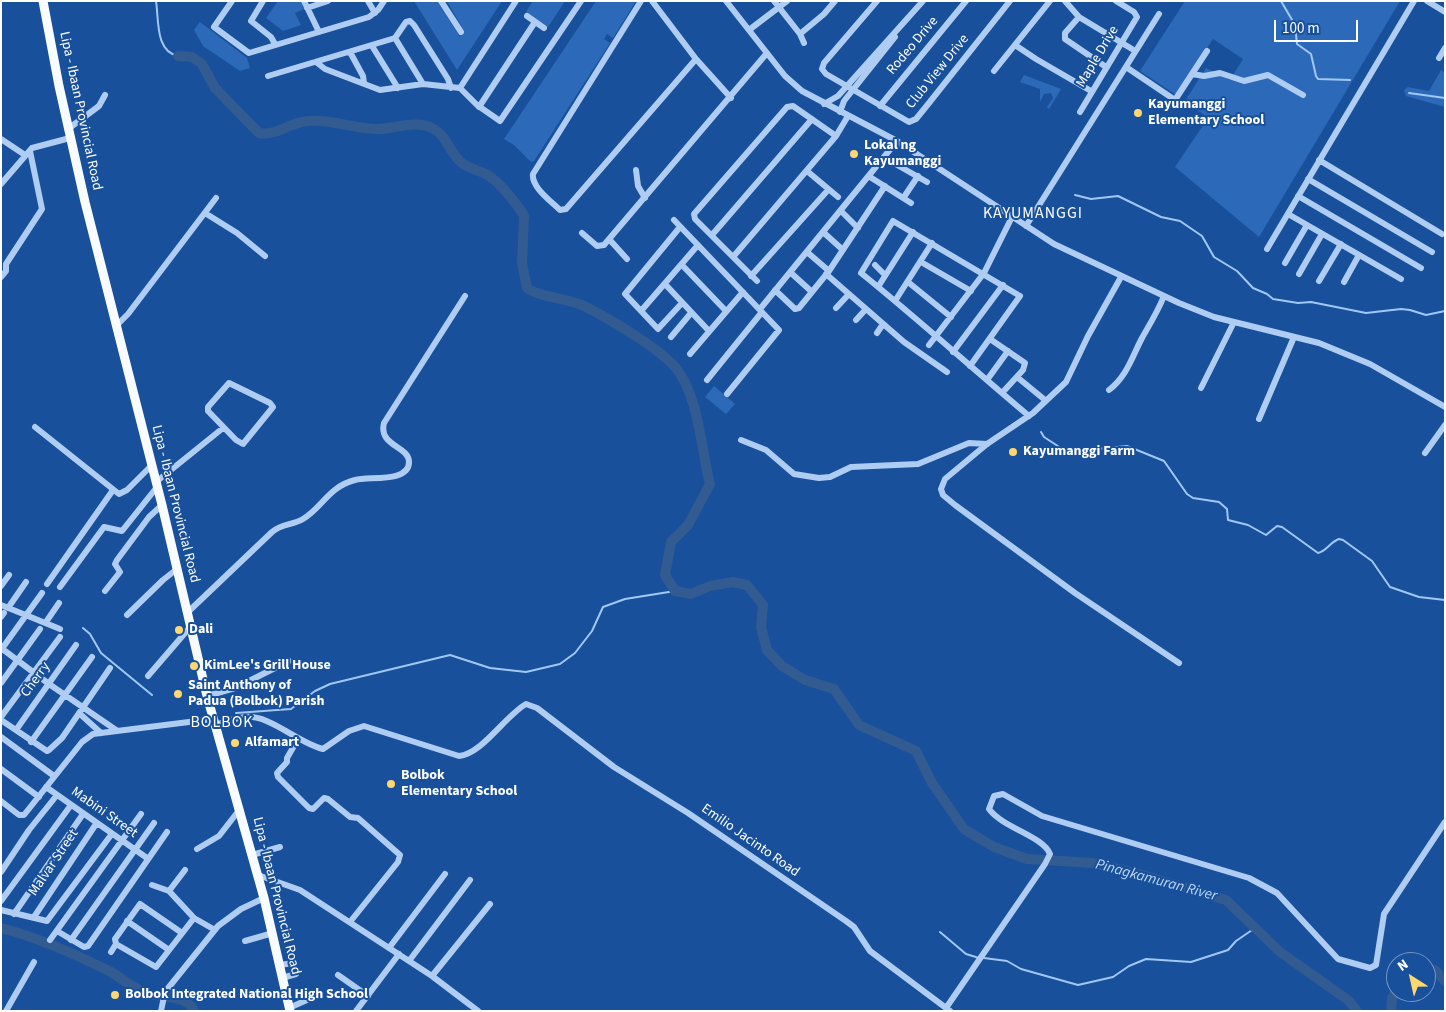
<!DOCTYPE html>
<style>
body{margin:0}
#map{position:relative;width:1446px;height:1012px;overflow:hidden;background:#18509c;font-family:"Source Sans 3",sans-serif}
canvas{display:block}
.frame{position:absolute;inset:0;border:2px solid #fff;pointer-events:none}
.north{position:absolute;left:1386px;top:952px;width:50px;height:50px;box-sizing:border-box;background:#18509c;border:1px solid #7496c4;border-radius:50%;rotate:325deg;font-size:14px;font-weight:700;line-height:20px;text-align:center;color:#fff}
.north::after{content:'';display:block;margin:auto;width:18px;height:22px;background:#ffd76f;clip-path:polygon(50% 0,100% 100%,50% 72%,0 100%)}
.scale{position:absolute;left:1274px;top:20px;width:84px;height:22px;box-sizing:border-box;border:2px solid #fff;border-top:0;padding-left:6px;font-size:15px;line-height:18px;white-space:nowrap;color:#fff;-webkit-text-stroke:4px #18509c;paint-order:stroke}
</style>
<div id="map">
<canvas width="1446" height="1012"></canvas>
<div class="frame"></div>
<div class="north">N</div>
<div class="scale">100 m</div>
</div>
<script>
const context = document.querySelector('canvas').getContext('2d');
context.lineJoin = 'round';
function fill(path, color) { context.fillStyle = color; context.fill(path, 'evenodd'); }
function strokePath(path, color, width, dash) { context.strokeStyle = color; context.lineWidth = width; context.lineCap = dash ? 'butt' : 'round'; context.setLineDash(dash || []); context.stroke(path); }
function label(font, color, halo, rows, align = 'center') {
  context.font = font + ' "Source Sans 3",sans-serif'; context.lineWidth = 4; context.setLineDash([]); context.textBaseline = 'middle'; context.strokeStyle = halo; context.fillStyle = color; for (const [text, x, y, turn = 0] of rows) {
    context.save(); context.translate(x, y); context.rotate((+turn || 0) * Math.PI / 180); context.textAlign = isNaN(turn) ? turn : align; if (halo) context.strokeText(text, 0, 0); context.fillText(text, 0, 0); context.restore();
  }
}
fill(new Path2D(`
 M278,1h23l3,8 -9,4 6,12 -18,6 -17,-13z
 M414,1h23l23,36 4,-6 -17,-30h55l-45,69z
 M533,1h32l-17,26 -22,-15z
 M596,1h40l-23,37 -6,-4 -3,5 6,4 -76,118 -3,1 -17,-17 -10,-6z
 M1185,1h215l-141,236 -84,-70 33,-49 -23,-17 21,-33 24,12 13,-21 -30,-20 -37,56 -36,-24z
 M200,22l47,36 3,10 -10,3 -37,-25 -9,-16z
 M1441,70l4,3v34l-39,-11 -2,-6 4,-3 21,4z
 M1024,75l37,14 -12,20 -2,-2 6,-9 -2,-5 -7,1 -4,8v-13l-20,-7z
 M714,386l21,18 -9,10 -21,-17z`), '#2c6ab9');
strokePath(new Path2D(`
 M156,1c3,19 -1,50 22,55
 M1281,1l14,24 2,19 14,10 5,22 2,3 32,1
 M1409,93l36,5
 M1075,195l16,4 27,-3 43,21 19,4 22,15 12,21 23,14 16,17 14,6 6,5 25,4 13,-1 55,11 35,-4 9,1 16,5 19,-4
 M1041,432l3,5 23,15 60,-6 37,15 23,33 6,4 26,4 8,7 1,11 20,5 18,10 11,-9 5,1 36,26c9,-2 12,-11 21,-14l4,1 29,21 18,26 29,10 26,3
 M83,628l7,6 11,19 51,42
 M236,713l55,-4 24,-18 15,-7 120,-29 40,13 36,4 34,-8 15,-11 17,-22 11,-24 22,-8 50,-8
 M940,932l26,22 13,4
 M984,958l23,3 14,8 57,16 35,-8 16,-11 17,-7 45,3 37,-12 8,-9 19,-13`), '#a1c7f4', 2);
strokePath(new Path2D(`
 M178,56l14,1 10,7 13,24 44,45c15,3 28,-8 43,-11 25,-5 50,7 75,7 19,0 39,-10 57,0 13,7 16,25 28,34 8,6 16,7 24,11 12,6 32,31 38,42l-2,47 5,25c11,9 41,10 57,18 24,12 75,42 92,62 23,29 25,81 34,116l-22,41 -17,17 -6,33 10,16 16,3 19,-8 23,-4 14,3 16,20 -2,22 6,23 15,16 23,14 29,9 25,36 57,26 16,32 32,46 30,18 33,12 66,4 46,11 87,26 54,52 68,48 9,11
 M1,928c37,9 74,26 108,43 13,7 26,19 40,23 15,4 38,1 45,17
 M1426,973l9,-3 10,11
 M1391,1011l1,-13 4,-6`), '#325b92', 10);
strokePath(new Path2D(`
 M232,1l-18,26 35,26 120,-36 9,-7 6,-9
 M263,1l-12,20 20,16 4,7
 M304,1l15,31
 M368,1l7,12
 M441,1l20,31
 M641,1l-108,173c-2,13 19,28 27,36l6,-1 130,-150
 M652,1l44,58 35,39
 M726,1l59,75 17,15 95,50 157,103 125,59 35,14 105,26 51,21 75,43
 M774,1l26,33 4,9
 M877,1l-53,62 -2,6 4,5 83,48 7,-3 13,-16 81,-102
 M1065,1l14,16 53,32
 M1427,1l18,11
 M307,8l21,-7
 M527,16l17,12
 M1079,17l-14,16v6l41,28
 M749,30l38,-29
 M800,34l24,-20 11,-13
 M395,38l28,46
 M1015,45l21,14 55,32
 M372,46l26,42
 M350,52l13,24 1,7
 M1439,58l6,-10
 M316,62l9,7 55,21 43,-6 37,4 17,17 23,16 81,-120
 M1126,67l49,33 32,-49
 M994,71l56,-70
 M1192,74l12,2 16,-3 24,8 24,-6 35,20
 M268,76l127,-38 11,-16 4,-1 4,4 34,54 3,9
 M460,88l56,-87
 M824,104l14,-8 85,-95
 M880,106l86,-105
 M479,107l56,-85
 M840,112l4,-11 51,-64
 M1080,112l57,-95 -3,-5 -18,-11
 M68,129l31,-23 6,-11
 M1,139l24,16
 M885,158l42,24
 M1319,160l123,74
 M636,170l2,16 7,12
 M807,171l31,26
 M870,177l41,26
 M1308,179l124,73
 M1,184l31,-36 38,-10
 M1298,196l123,72
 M904,197l14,-21
 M841,211l17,17
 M205,213l32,20 28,23
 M1288,214l113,65
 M674,220l105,110 -52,64
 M1026,226l133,-212
 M680,227l-55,67 33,35 24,-26
 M823,232l20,18
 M582,233l15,13 7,-1 163,-192
 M712,235l100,-116
 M609,239l18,20
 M1267,249l147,-248
 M807,252l22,19
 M733,257l103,-121 12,-20
 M921,262l50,29
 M1285,263l22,-38
 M682,265l44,46
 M875,265l10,10
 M790,272l22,20
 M826,274l78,68 43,30
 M1299,274l23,-40
 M751,276l77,-86
 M1,277l5,-6v-7l36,-55 -12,-58
 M1121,277l-33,59 -22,46 -33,31 -46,31 -42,35 -4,10 2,6 12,10 120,88 104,70
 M757,281l-62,-62 -1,-5 93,-107 6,-1 43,30
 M1319,281l22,-37
 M908,282l43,35
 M1344,282l15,-27
 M665,284l44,47
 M878,287l35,-55
 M775,290l20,19 4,-1 30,-37 56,-85
 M895,301l37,-58
 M836,308l13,-14
 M760,309l137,-168
 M641,311l57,-66
 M856,320l10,-11
 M116,326l12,-12 88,-116
 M877,333l6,-9
 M671,337l20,-24
 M990,339l35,24 -2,7 -21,23
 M929,345l55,-72 28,-56
 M953,352l50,-67
 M690,354l53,-62
 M970,366l50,-70 -127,-75 -32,52c57,46 112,96 168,143
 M1017,377l28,23
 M707,380l55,-68
 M987,380l21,-29
 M229,383l41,20 3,4 -30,37 -7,-4 -28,-29v-4z
 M1201,388l33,-66
 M1109,390c18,-14 23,-33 33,-52 8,-14 16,-27 22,-42
 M1259,419l35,-82
 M35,427l84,67 8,-4 25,-25
 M741,440l25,10 28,24 25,4 11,-1 21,-10 67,-3 51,-21 18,1
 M1425,453l20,-28
 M156,482l67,-54
 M47,584l66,-94
 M1,586l8,-11
 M60,587l44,-60 18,4 35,-44
 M105,591l15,-19 -5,-8 2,-4 32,-43 13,-12
 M1,605l59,24
 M8,608l18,-26
 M188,612l84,-80c9,-8 21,-7 31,-13 20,-12 25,-32 52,-39 14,-4 54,3 54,-18 0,-16 -31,-16 -25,-39l81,-127
 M127,615l36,-35 14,-11
 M1,617l3,-4
 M46,622l13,-19
 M1,648l48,36 67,46
 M1,650l41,-57
 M148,676l43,-50
 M1,683l39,-54
 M207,696l28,-8 54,-27
 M79,713l22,20
 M1,717l59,-80
 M1,720l46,31 2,-1 13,-12 48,-70
 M215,725c10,-3 20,-7 30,-8 24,-3 53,26 78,32l26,-18 15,-5 95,30c23,-2 46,-40 67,-52l11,4 77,59 74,46 158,108 8,6 16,24 80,60
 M16,730l60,-85
 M1,737l53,39
 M298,739l-11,19v4l-10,11 1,4 31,31 4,1 11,-11 4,1 22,18 8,1 42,37 -2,7 -48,60
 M31,742l61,-85
 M1,769l38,28
 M46,787l101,71
 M1,801l18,14h5l58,-73 11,-8 120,-15
 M197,849l22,-13 21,-27
 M252,855l28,-8
 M1,872l28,-42 28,-35
 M258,875l42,15 132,86 46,35
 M152,885l17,6 25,27 21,12
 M169,891l16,-21
 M1,901l70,-96
 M1,910l46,11 64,-86
 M14,914l69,-100
 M34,917l62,-93
 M127,921l42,29
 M57,931l27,16 4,-1 79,-114
 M50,940l91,-126
 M71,940l83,-117
 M245,941l28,-8
 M116,944l40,23 38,-49
 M389,948l56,-74
 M111,952l5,-8 -1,-5 25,-35 42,29
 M409,961l61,-81
 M279,965l15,-2
 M338,975l30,21
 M432,976l58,-72
 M282,978l14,-4
 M289,1008l20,-9
 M946,1008l99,-144 5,-10c-7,-18 -47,-26 -61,-45l5,-13 9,-2 39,22 207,62 28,15 61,66 32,9 6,-3 8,-51 61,-92
 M6,1011l28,-49
 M161,1011l4,-19 53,-66 23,-17 23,-11
 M356,1011l43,-57`), '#afcdf2', 6);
strokePath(new Path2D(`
 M43,1l16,85 26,116 77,303 45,191 57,202 26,113`), '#f9fcff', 9);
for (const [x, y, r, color] of [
 [1138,113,5,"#ffd76f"],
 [854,154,5,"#ffd76f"],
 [1013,452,5,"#ffd76f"],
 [179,630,5,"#ffd76f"],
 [194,666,5,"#ffd76f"],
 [178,694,5,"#ffd76f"],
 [235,743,5,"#ffd76f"],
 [391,784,5,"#ffd76f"],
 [115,995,5,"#ffd76f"]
]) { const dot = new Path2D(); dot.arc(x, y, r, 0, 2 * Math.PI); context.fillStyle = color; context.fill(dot); strokePath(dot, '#18509c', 2); }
label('14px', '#fff', '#18509c', [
 ["Rodeo Drive",913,46,-50],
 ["Maple Drive",1098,57,-59],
 ["Club View Drive",938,72,-51],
 ["Lipa - Ibaan Provincial Road",80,111,78],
 ["Lipa - Ibaan Provincial Road",175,504,76],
 ["Cherry",36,680,-54],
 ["Mabini Street",104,813,35],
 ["Emilio Jacinto Road",750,841,35],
 ["Malvar Street",54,863,-56],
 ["Lipa - Ibaan Provincial Road",276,896,76]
]);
label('bold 14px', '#fff', '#18509c', [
 ["Kayumanggi",1148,105],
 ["Elementary School",1148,121],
 ["Lokal ng",864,146],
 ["Kayumanggi",864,162],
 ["Kayumanggi Farm",1023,452],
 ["Dali",189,630],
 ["KimLee's Grill House",204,666],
 ["Saint Anthony of",188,686],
 ["Padua (Bolbok) Parish",188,702],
 ["Alfamart",245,743],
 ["Bolbok",401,776],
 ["Elementary School",401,792],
 ["Bolbok Integrated National High School",125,995]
], 'left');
label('italic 15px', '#bbd7f8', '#18509c', [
 ["Pinagkamuran River",1156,881,15]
]);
context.letterSpacing = '1px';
label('16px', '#fff', '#18509c', [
 ["KAYUMANGGI",1033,214],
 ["BOLBOK",222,723]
]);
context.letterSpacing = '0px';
</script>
